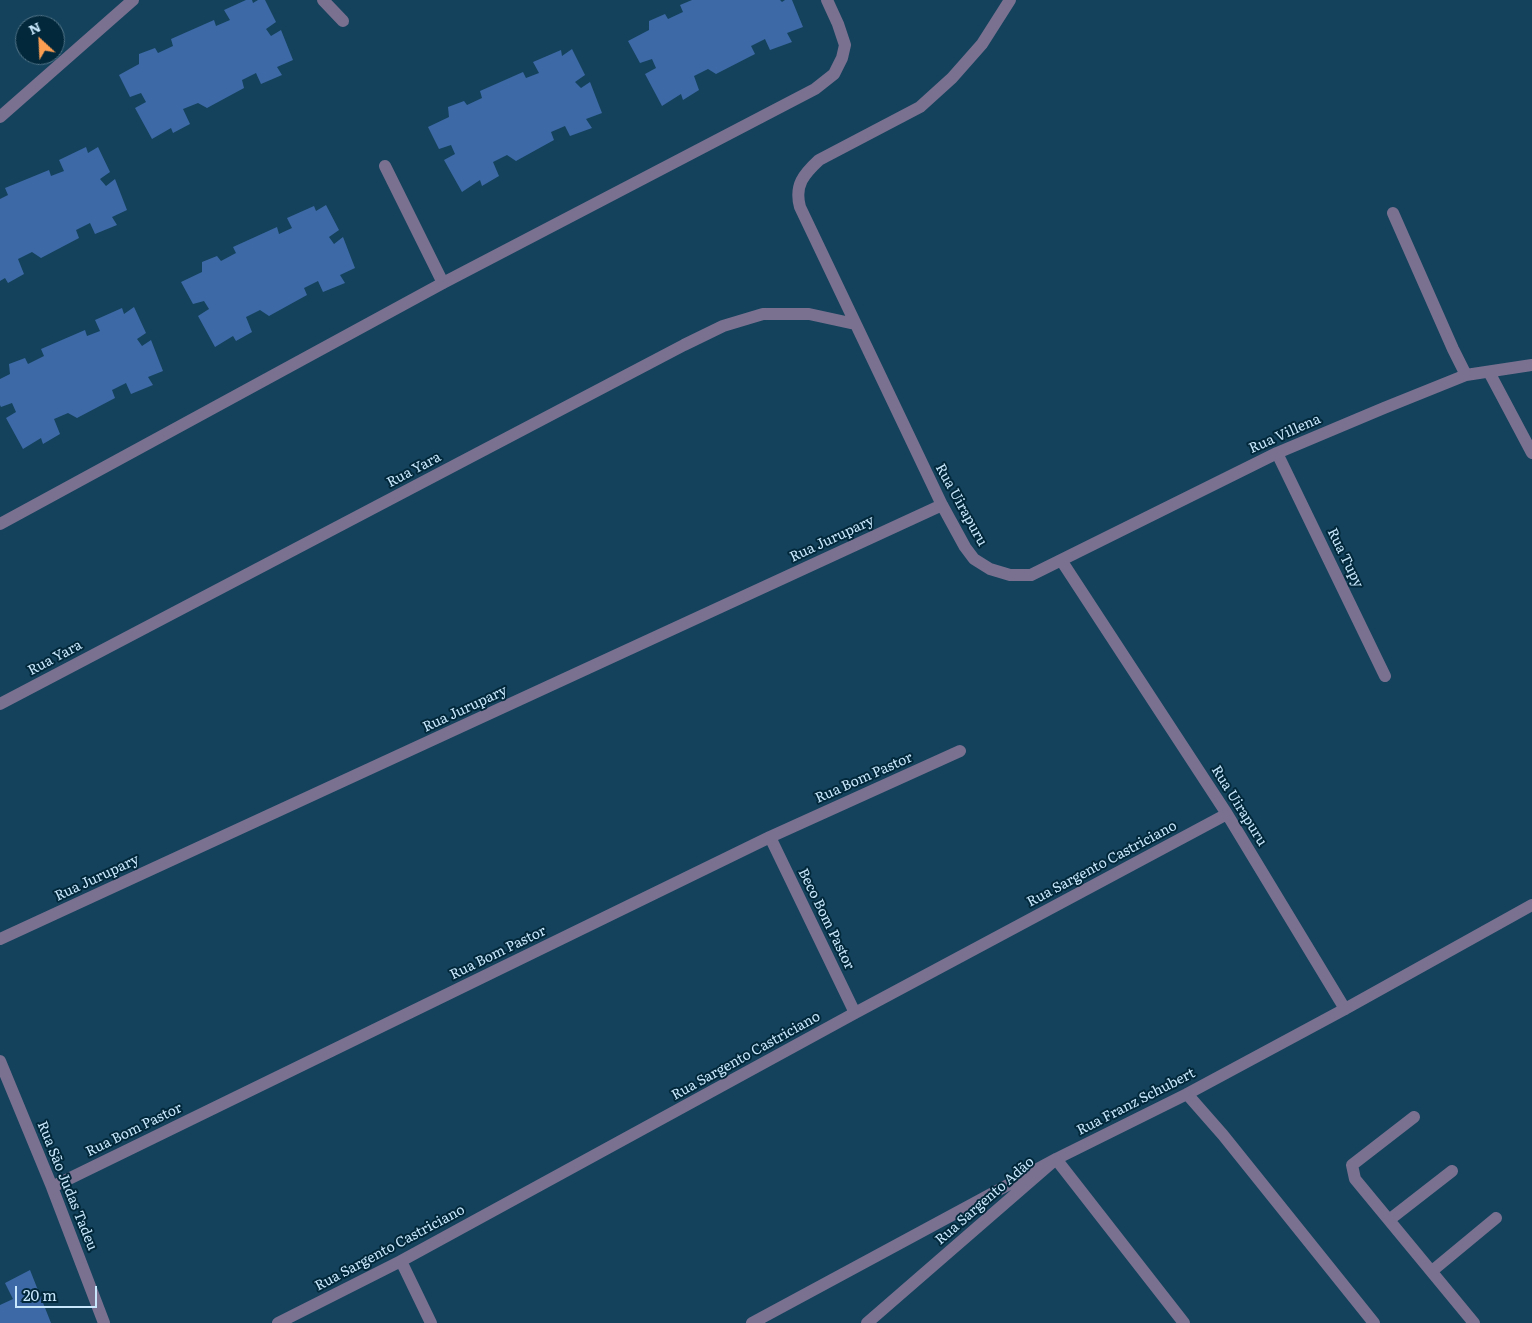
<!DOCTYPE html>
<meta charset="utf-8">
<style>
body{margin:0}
#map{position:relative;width:1532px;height:1323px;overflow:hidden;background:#14425c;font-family:Literata,serif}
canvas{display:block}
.north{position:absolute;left:15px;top:15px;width:50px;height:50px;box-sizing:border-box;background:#02283b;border:1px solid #517488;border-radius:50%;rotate:335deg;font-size:14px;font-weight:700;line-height:20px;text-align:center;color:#c8e7fc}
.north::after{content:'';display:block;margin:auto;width:18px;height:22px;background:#fb9e52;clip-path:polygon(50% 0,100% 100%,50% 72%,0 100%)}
.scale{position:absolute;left:15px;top:1286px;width:82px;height:22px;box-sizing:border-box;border:2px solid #c8e7fc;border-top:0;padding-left:6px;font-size:15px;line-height:18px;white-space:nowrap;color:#c8e7fc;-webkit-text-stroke:4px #02283b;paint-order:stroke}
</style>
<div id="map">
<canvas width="1532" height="1323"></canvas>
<div class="north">N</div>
<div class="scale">20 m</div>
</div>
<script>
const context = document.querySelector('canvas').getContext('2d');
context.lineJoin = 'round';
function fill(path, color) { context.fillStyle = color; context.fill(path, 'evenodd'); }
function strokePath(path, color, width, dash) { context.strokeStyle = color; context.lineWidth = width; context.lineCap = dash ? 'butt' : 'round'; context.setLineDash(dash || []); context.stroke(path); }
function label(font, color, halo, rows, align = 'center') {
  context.font = font + ' Literata,serif'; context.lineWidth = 4; context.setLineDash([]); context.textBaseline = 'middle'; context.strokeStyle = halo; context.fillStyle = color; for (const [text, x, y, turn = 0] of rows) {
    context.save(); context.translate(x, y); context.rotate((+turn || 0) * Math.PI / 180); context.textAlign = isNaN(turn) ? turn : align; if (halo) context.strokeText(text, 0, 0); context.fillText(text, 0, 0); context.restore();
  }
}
fill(new Path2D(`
 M246,0h6l1,3 5,-3h7l11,22 -10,7 5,7 10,-6 12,30 -16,7 5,8 -21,9 -5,-11 -14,7 2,8 -37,20 -9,-5 -15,6 7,15 -17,9 -2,-5 -19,11 -17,-31 11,-6 -5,-9 -11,4 -11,-22 20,-11v-10l16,-6 3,5 15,-7 -2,-7 43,-19 2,6 14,-6 -6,-10z
 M692,0h88l2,2 3,-2h7l11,27 -16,6 5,9 -22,8 -5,-11 -14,7 4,8 -39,20 -8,-5 -14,7 5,14 -16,10 -2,-6 -19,12 -17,-32 11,-6 -4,-9 -12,4 -12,-22 21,-11v-9l16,-7 3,5 15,-7 -3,-7z
 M572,49l13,26 -10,7 6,6 9,-6 12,31 -16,6 6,9 -22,8 -5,-10 -14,6 3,8 -38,21 -9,-6 -14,7 6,14 -17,10 -2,-6 -18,12 -18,-32 11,-6 -4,-9 -12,4 -11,-22 21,-10 -1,-10 16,-6 3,4 15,-7 -2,-7 43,-19 3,6 13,-5 -6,-11 28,-12 1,6z
 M86,147l2,6 10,-6 12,25 -10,7 6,7 9,-7 12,31 -15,7 5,8 -22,9 -5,-11 -14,7 3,8 -38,20 -9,-6 -14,7 6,15 -16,9 -3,-5 -5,3v-82l8,-4 -3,-7 44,-18 2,6 13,-5 -5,-11z
 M326,205l13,25 -10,7 5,7 9,-7 12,31 -15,7 5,8 -22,9 -5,-11 -14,7 3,7 -38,21 -9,-6 -14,7 6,15 -16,9 -3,-5 -18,11 -17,-31 11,-7 -5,-8 -11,3 -12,-22 21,-10v-10l15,-6 4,5 15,-8 -3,-6 44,-20 2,7 13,-6 -5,-10 27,-12 2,5z
 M134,307l12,26 -9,6 5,7 9,-6 12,31 -15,6 5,8 -22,9 -5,-11 -14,7 3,8 -38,20 -9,-5 -14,6 6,15 -17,10 -2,-6 -18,11 -17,-31 10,-6 -4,-9 -11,4 -1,-2v-26l10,-5 -1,-10 16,-6 3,6 16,-8 -3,-7 44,-19 2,6 13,-5 -5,-11 27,-12 2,6z
 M30,1270l21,53h-51v-18l13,-6 -8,-16z`), '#3d69a6');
strokePath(new Path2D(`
 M323,0l20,21
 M1010,0l-28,44 -30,34 -32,29 -101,53c-15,14 -25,25 -19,47l142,298 23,42 9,12 16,10 20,6h21l246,-122 107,-45 82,-33 66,-10
 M0,117l133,-117
 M385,166l58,117
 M1393,213l60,136 13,26
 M1489,372l43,81
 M1277,453l108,223
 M0,524l443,-241 372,-194 19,-15 8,-16 3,-13 -7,-21 -11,-24
 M1061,560l166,254 118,195
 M0,704l684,-359 39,-19 40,-12h46l46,10
 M770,837l85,176
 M0,939l942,-434
 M0,1061l52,126 52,136
 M1187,1094l36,41 151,188
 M1414,1117l-62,48 3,14 119,144
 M52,1187l718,-350 190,-86
 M1389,1220l63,-49
 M401,1261l30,62
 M1432,1271l64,-53
 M278,1323l123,-62 454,-248 372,-199
 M752,1323l304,-164 131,-65 158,-85 187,-104
 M867,1323l189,-164 128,164`), '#7a7191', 12);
label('14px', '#c8e7fc', '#02283b', [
 ["Rua Villena",1285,434,-24],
 ["Rua Yara",414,470,-28],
 ["Rua Uirapuru",961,505,61],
 ["Rua Jurupary",832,539,-25],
 ["Rua Tupy",1345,558,64],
 ["Rua Yara",55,658,-28],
 ["Rua Jurupary",465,709,-25],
 ["Rua Bom Pastor",864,778,-24],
 ["Rua Uirapuru",1239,806,58],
 ["Rua Sargento Castriciano",1102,864,-28],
 ["Rua Jurupary",97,878,-25],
 ["Beco Bom Pastor",826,919,64],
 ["Rua Bom Pastor",498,953,-26],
 ["Rua Sargento Castriciano",746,1056,-29],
 ["Rua Franz Schubert",1136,1102,-27],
 ["Rua Bom Pastor",134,1130,-26],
 ["Rua São Judas Tadeu",67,1186,68],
 ["Rua Sargento Adão",985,1201,-41],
 ["Rua Sargento Castriciano",390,1248,-28]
]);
</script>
